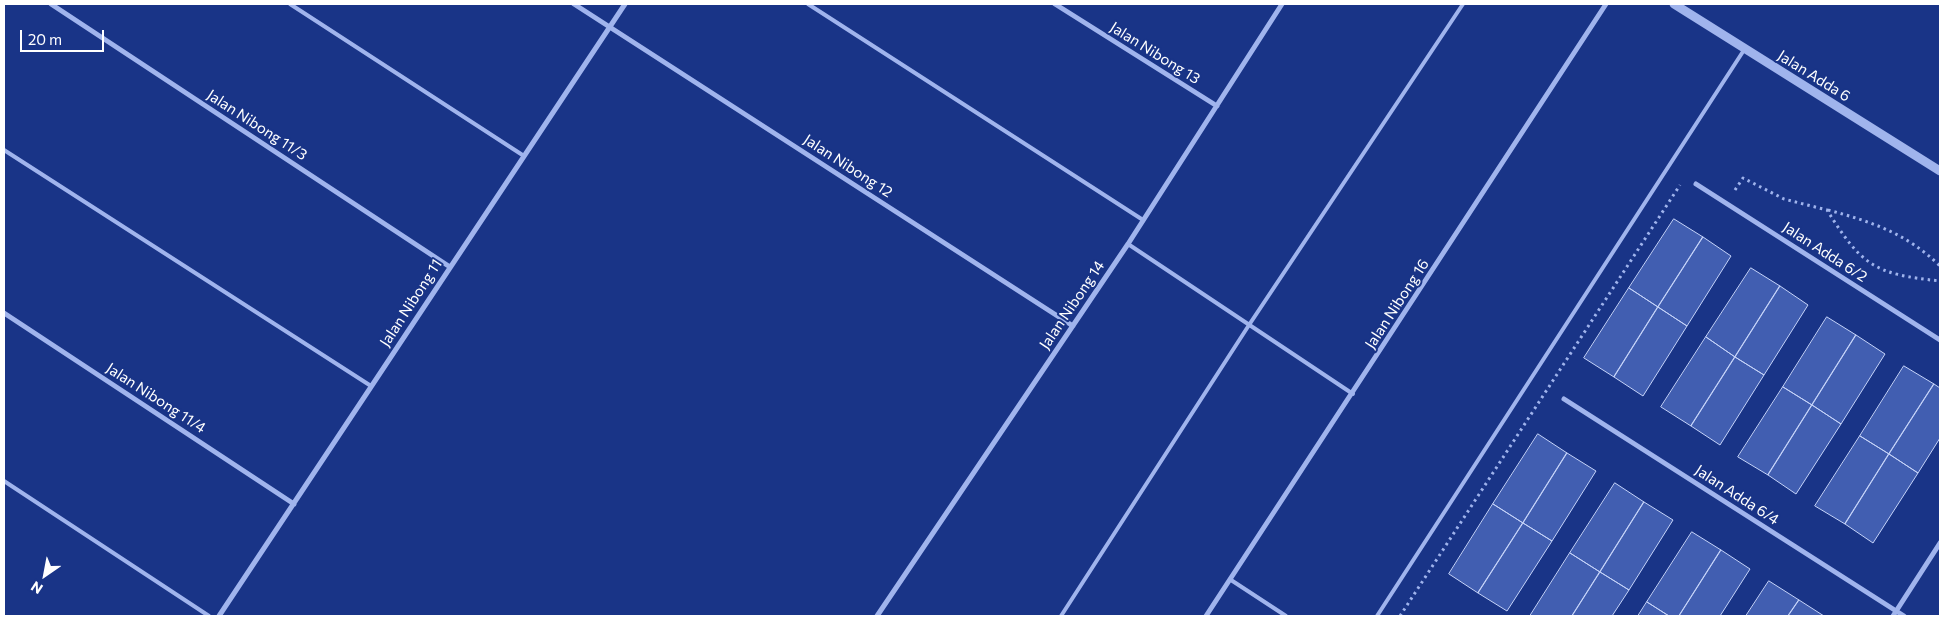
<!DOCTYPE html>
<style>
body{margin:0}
#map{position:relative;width:1944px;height:620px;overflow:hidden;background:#193487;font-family:Commissioner,sans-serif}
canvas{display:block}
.frame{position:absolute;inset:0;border:5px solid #fff;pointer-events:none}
.north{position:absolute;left:20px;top:550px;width:50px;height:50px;-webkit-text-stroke:4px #193487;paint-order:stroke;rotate:213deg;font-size:14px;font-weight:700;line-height:20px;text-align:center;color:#fff}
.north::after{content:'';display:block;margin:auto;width:18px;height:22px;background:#fff;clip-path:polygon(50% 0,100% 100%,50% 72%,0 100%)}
.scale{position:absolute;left:20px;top:30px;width:84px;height:22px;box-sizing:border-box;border:2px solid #fff;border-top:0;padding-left:6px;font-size:15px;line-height:18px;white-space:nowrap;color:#fff;-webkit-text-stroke:4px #193487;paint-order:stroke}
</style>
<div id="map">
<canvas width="1944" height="620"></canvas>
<div class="frame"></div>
<div class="north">N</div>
<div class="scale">20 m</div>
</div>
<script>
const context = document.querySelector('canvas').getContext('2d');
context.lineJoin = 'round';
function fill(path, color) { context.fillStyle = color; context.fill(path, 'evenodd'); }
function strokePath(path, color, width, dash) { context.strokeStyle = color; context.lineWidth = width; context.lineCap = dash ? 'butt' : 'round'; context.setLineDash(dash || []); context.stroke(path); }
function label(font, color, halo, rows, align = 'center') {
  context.font = font + ' Commissioner,sans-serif'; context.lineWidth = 4; context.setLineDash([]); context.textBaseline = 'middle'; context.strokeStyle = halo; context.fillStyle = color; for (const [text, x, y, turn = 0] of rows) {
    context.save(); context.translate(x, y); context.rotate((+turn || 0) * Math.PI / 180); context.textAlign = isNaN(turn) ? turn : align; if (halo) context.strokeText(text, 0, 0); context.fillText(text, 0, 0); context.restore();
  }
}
const building = new Path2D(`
 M1674,219l29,18 -45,70 -29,-19z
 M1703,237l28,19 -44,70 -29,-19z
 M1751,268l29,18 -45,71 -29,-20z
 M1780,286l28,19 -44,70 -29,-18z
 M1629,288l29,19 -44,70 -30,-19z
 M1658,307l29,19 -44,70 -29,-19z
 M1827,317l29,18 -44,70 -29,-18z
 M1856,335l29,19 -44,70 -29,-19z
 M1706,337l29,20 -44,69 -30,-19z
 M1735,357l29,18 -44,70 -29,-19z
 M1904,366l30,18 -45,70 -29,-18z
 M1934,384l6,4v50l-22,35 -29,-19z
 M1783,387l29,18 -44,70 -30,-18z
 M1812,405l29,19 -45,70 -28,-19z
 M1538,434l29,19 -44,70 -30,-19z
 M1860,436l29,18 -44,70 -30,-18z
 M1567,453l29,18 -44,70 -29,-18z
 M1889,454l29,19 -45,70 -28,-19z
 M1615,483l29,19 -44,70 -30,-19z
 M1644,502l29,18 -44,70 -29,-18z
 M1493,504l30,19 -45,70 -29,-19z
 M1523,523l29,18 -45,70 -29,-18z
 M1692,532l29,18 -42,66h-10l-22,-14z
 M1721,550l29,19 -30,47h-41z
 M1570,553l30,19 -28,44h-42z
 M1600,572l29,18 -17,26h-40z
 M1769,581l30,19 -11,16h-42z
 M1799,600l25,16h-36z
 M1647,602l22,14h-31z`);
fill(building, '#415eb1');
strokePath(building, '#c5d3f9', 1);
strokePath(new Path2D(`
 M1735,190l8,-12 41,21 43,11c35,56 47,64 113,71
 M1828,210c44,12 78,23 112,56
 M1400,616l280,-431`), '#a0b4ed', 3, [2.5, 4]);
strokePath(new Path2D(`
 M290,4l234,152
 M808,4l335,216
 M4,150l367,236
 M1128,244l225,150
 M4,481l205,135
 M1231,580l55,36
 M1061,616l188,-291 214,-321
 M1377,616l367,-566`), '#a0b4ed', 4);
strokePath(new Path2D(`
 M51,4l399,263
 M574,4l499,322
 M1055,4l162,102
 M1696,184l244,156
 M4,313l290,191
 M1564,399l340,217
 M219,616l406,-612
 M877,616l251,-372 154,-240
 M1206,616l400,-612
 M1893,616l47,-73`), '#a0b4ed', 5);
strokePath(new Path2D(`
 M1674,4l266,167`), '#a0b4ed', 9);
label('15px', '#fff', '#193487', [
 ["Jalan Nibong 13",1155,53,32],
 ["Jalan Adda 6",1814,76,32],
 ["Jalan Nibong 11/3",257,125,33],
 ["Jalan Nibong 12",848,166,33],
 ["Jalan Adda 6/2",1825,252,33],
 ["Jalan Nibong 11",411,303,-57],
 ["Jalan Nibong 16",1397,304,-57],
 ["Jalan Nibong 14",1072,305,-56],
 ["Jalan Nibong 11/4",156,398,33],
 ["Jalan Adda 6/4",1737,495,33]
]);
</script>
